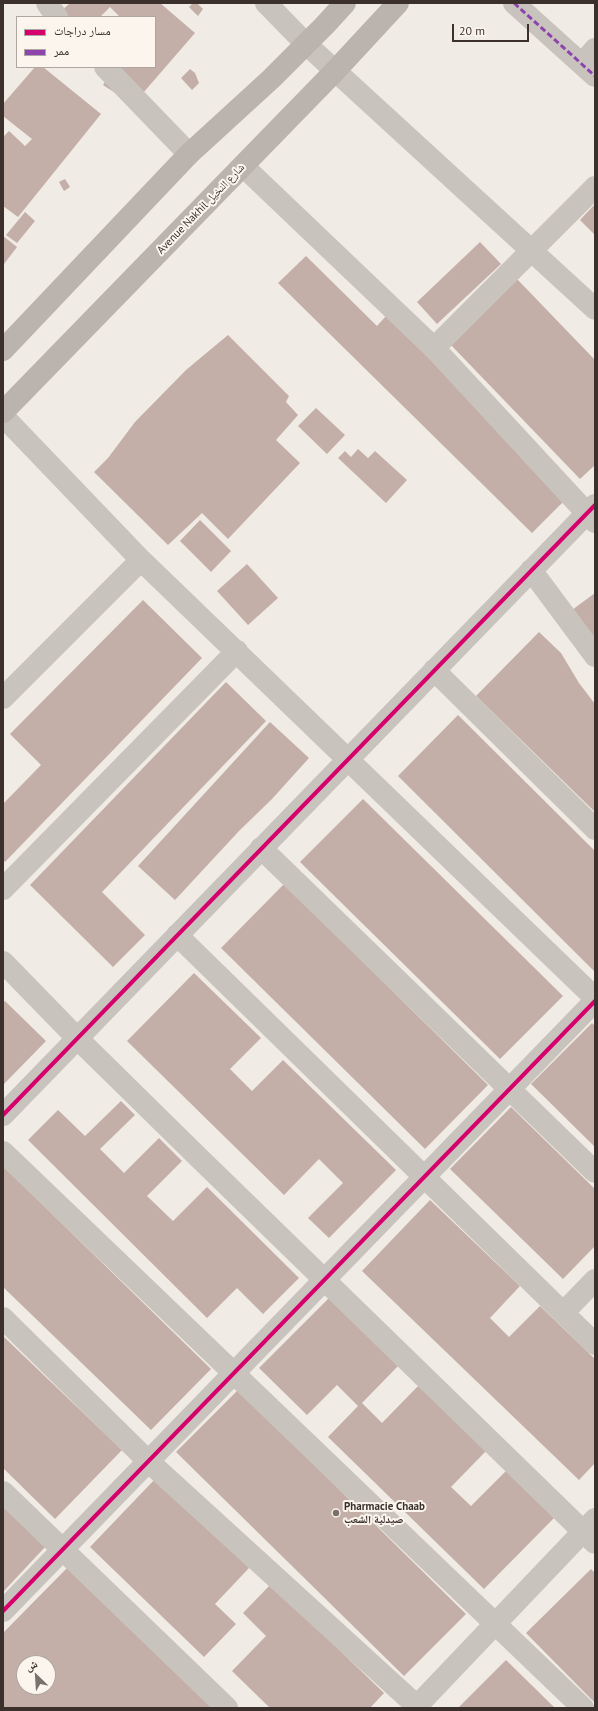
<!DOCTYPE html>
<meta charset="utf-8">
<style>
body{margin:0}
#map{position:relative;width:598px;height:1711px;overflow:hidden;background:#f0ebe5;font-family:"PT Sans","Noto Naskh Arabic",sans-serif}
canvas{display:block}
.frame{position:absolute;inset:0;border:4px solid #3b302b;pointer-events:none}
.legend{position:absolute;left:16px;top:16px;width:140px;height:52px;box-sizing:border-box;background:#fbf5ee;border:1px solid #aea6a0;margin:0;padding:5px 7px;list-style:none;font-size:12px;color:#3b302b}
.legend li{display:flex;align-items:center;gap:8px;height:20px}
.legend b{width:20px;border:1px solid #aea6a0}
.north{position:absolute;left:16px;top:1655px;width:40px;height:40px;box-sizing:border-box;background:#fbf5ee;border:1px solid #aea6a0;border-radius:50%;rotate:335deg;font-size:11px;font-weight:700;line-height:16px;text-align:center;color:#3b302b}
.north::after{content:'';display:block;margin:auto;width:14px;height:18px;background:#7a716c;clip-path:polygon(50% 0,100% 100%,50% 72%,0 100%)}
.scale{position:absolute;left:452px;top:24px;width:77px;height:18px;box-sizing:border-box;border:2px solid #3b302b;border-top:0;padding-left:5px;font-size:12px;line-height:14px;white-space:nowrap;color:#3b302b;-webkit-text-stroke:3px #fbf5ee;paint-order:stroke}
</style>
<div id="map">
<canvas width="598" height="1711"></canvas>
<div class="frame"></div>
<ul class="legend">
<li><b style="height:5px;background:#d6006c"></b>مسار دراجات</li>
<li><b style="height:5px;background:#8e44ad"></b>ممر</li>
</ul>
<div class="north">ش</div>
<div class="scale">20 m</div>
</div>
<script>
const context = document.querySelector('canvas').getContext('2d');
context.lineJoin = 'round';
function fill(path, color) { context.fillStyle = color; context.fill(path, 'evenodd'); }
function strokePath(path, color, width, dash) { context.strokeStyle = color; context.lineWidth = width; context.lineCap = dash ? 'butt' : 'round'; context.setLineDash(dash || []); context.stroke(path); }
function label(font, color, halo, rows, align = 'center') {
  context.font = font + ' "PT Sans","Noto Naskh Arabic",sans-serif'; context.lineWidth = 4; context.setLineDash([]); context.textBaseline = 'middle'; context.strokeStyle = halo; context.fillStyle = color; for (const [text, x, y, turn = 0] of rows) {
    context.save(); context.translate(x, y); context.rotate((+turn || 0) * Math.PI / 180); context.textAlign = isNaN(turn) ? turn : align; if (halo) context.strokeText(text, 0, 0); context.fillText(text, 0, 0); context.restore();
  }
}
fill(new Path2D(`
 M70,3h90l35,30 -52,60 -30,-26h42v-50h-35l-10,-10 -10,10h-39l-3,-3z
 M193,3h4l6,6 -5,7 -9,-9z
 M35,67h8l58,47 -83,103 -15,-11v-69l6,-6 16,15 7,-7 -29,-23v-12z
 M190,69l5,4 4,10 -7,7 -11,-12z
 M107,79l13,17 -17,-11z
 M65,179l5,8 -6,4 -5,-9z
 M595,204v31l-15,-15z
 M25,212l10,9 -18,22 -11,-8z
 M3,236l14,11 -13,17 -1,-1z
 M480,242l21,22 -64,60 -20,-22z
 M306,256l71,70 9,-10 183,180 -37,37 -254,-250z
 M517,279l78,81v105l-15,14 -130,-135z
 M228,335l61,61 -3,6 12,13 -22,25 24,23 -72,76 -26,-26 -34,32 -74,-73 14,-14 27,-36 51,-52z
 M316,408l29,27 -18,19 -29,-28z
 M358,449l10,9 7,-7 32,29 -21,23 -48,-45 7,-7 6,6z
 M200,520l31,31 -20,21 -31,-31z
 M247,564l31,34 -30,27 -31,-34z
 M595,593v49l-23,-32z
 M143,600l59,58 -197,204 -2,-2v-56l38,-39 -31,-31z
 M539,632l22,21 18,30 16,21v108l-119,-116z
 M226,682l40,39 -164,171 43,43 -32,32 -83,-82z
 M458,715l137,136v121l-197,-196z
 M270,722l39,36 -37,41 -33,32 -64,69 -37,-34z
 M363,799l200,197 -63,63 -200,-197z
 M284,884l204,201 -63,64 -204,-201z
 M194,973l67,65 -31,31 22,22 31,-31 113,110 -67,68 -21,-20 35,-35 -24,-24 -35,36 -157,-154z
 M5,1001l41,40 -43,44v-82z
 M592,1023l3,3v121l-64,-63z
 M121,1101l14,14 -35,34 24,24 35,-35 23,23 -35,35 26,25 34,-34 92,91 -36,36 -26,-26 -30,30 -179,-178 30,-30 27,26z
 M511,1107l84,82v57l-32,33 -113,-110z
 M3,1166l208,203 -60,61 -148,-143z
 M430,1200l90,86 -30,32 19,19 31,-31 55,53v104l-16,17 -217,-209z
 M330,1297l69,68 -37,38 20,20 37,-38 67,66 -35,36 20,19 35,-35 48,47 -70,71 -156,-152 30,-31 -21,-21 -30,30 -48,-47z
 M3,1336l119,114 -67,69 -52,-51z
 M238,1390l228,224 -62,62 -228,-224z
 M156,1478l93,90 -34,36 21,20 -32,33 -114,-110z
 M3,1506l43,40 -43,46z
 M69,1566l145,142h-211v-75zM24,1663h24v24h-24z
 M591,1569l4,4v130l-69,-70z
 M271,1584l113,109 -14,15h-100l-38,-37 34,-35 -23,-23z
 M506,1660l49,48h-97z`), '#c3afa7');
strokePath(new Path2D(`
 M47,3l10,14
 M266,3l40,41 289,265
 M514,3l81,73
 M582,64l13,-15
 M105,67l84,87
 M243,166l191,182 161,174
 M434,348l161,-161
 M3,416l138,144 454,438
 M531,570l64,86
 M434,670l161,159
 M3,698l138,-138
 M261,848l334,324
 M3,889l234,-238
 M177,935l418,409
 M3,962l74,76 117,115 401,390
 M3,1115l592,-610
 M3,1152l580,556
 M563,1313l32,-33
 M3,1318l145,143 271,247
 M3,1492l224,216
 M3,1611l592,-610
 M415,1708l180,-189`), '#c9c3be', 22);
strokePath(new Path2D(`
 M3,350l186,-196 82,-75 54,-54 20,-22
 M3,412l332,-341 63,-68`), '#bab3ae', 22);
strokePath(new Path2D(`
 M514,3l81,73`), '#8e44ad', 3, [6, 3]);
strokePath(new Path2D(`
 M3,1115l592,-610
 M3,1611l592,-610`), '#d6006c', 4);
for (const [x, y, r, color] of [
 [336,1513,4,"#7a716c"]
]) { const dot = new Path2D(); dot.arc(x, y, r, 0, 2 * Math.PI); context.fillStyle = color; context.fill(dot); strokePath(dot, '#fbf5ee', 1.5); }
label('11px', '#3b302b', '#fbf5ee', [
 ["Avenue Nakhil شارع النخيل",201,209,-46]
]);
label('bold 11px', '#3b302b', '#fbf5ee', [
 ["Pharmacie Chaab",344,1507],
 ["صيدلية الشعب",344,1520]
], 'left');
</script>
